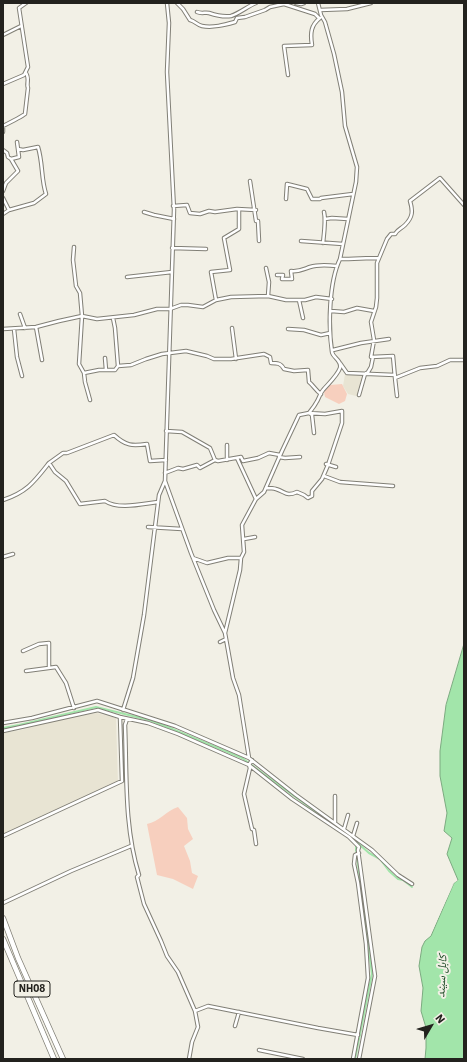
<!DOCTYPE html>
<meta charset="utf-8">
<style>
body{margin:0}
#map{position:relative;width:467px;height:1062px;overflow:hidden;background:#f2f0e6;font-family:"IBM Plex Sans",sans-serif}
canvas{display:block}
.frame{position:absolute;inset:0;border:4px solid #23221e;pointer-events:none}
.north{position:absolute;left:411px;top:1006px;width:40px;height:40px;-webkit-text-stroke:3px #f2f0e6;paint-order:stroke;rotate:52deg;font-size:11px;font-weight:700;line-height:16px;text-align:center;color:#23221e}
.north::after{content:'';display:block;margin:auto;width:14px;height:18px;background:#23221e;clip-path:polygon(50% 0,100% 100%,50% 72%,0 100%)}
</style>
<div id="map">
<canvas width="467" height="1062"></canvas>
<div class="frame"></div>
<div class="north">N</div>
</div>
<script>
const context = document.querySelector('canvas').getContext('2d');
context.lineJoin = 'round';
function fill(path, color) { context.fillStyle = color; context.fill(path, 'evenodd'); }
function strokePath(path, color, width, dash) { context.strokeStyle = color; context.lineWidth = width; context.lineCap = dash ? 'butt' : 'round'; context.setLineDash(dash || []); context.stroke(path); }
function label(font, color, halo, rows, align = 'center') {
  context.font = font + ' "IBM Plex Sans","Noto Naskh Arabic",sans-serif'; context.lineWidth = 4; context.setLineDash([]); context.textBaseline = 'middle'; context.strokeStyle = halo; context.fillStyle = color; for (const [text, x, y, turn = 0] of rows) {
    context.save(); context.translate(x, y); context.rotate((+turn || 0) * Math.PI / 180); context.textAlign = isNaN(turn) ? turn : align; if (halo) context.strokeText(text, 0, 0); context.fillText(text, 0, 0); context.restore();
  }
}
fill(new Path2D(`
 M345,374l20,1 -5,22 -12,-3 -5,-8z
 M97,713l19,5 2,65 -115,53v-103l18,-3 51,-14z`), '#e8e4d3');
fill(new Path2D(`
 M342,384l5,10 -2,7 -6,3 -14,-7 -1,-5 6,-7z
 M178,807l9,11 1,11 5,10 -9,7 6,15 2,12 6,3 -5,13 -20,-10 -16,-4 -10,-51c12,-2 19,-13 31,-17z`), '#f7cfbe');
const water = new Path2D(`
 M464,644v415h-39l1,-11v-8l1,-9 -6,-20 2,-23 -4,-22 3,-19 3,-6 6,-5 23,-53 4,-3 -11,-26 5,-16 -8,-7 3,-18 -7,-37v-25l6,-46z`);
fill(water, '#a2e5aa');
strokePath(water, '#7caa80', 1);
fill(new Path2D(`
 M455,880h3l-4,3 -24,53v-2l11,-27z`), '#f2f0e6');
strokePath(new Path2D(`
 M3,728l16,-3 77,-18 53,13 21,8 72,30 96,70
 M352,838l17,15 11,6 9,12 9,8 5,1 9,7
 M356,851v-5
 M355,1059l17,-85 -15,-118`), '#a2e5aa', 2);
const minor = new Path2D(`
 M167,3l2,20 -2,49 7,138 -9,271 26,72 23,57 11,23 8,45 6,17 10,63
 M177,3l6,6 7,11c5,1 7,5 12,6 11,2 22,-1 33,-4l2,-4 8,-1 20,-7 5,-3 14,-3 31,10 4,4
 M296,3l5,1 3,-1
 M320,10l27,-1 24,-6
 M197,12c5,2 8,0 12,1 6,2 16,4 22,3 9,-3 17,-10 25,-13
 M3,35l18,-9
 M288,75l-4,-29 28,-1c-2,-12 -1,-20 8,-27
 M3,84l21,-9 4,-8 -9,-59 7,-5
 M3,132v-6c6,-3 18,-9 22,-12l3,-26c-2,-4 2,-9 -2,-15
 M11,159l8,-2 -2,-15
 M250,181l6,40h2l1,20
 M3,191l3,-8 12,-12 -7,-12 -3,-2 -1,-4 -4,-3
 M3,198l6,12
 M286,199l1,-15 20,5 5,10h8l1,-1 32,-4
 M464,205l-24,-27 -30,23c3,10 3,16 -5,24 -4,4 -7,4 -10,9h-4l-4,5 -10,24v35l-1,9 -5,15 3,18 -3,17 22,-1 2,22 25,-10 17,-2 13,-6h14
 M173,206l14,-1 3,8 10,1 9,-3 6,1 22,-3 19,1
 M144,212l10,3 20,4
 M3,214l6,-4 25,-7 12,-9c-5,-15 -3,-31 -8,-47l-15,3 -5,-1
 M325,219l7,-1 16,1
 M301,241l42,3
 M323,243c1,-9 3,-23 1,-31
 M74,247l-1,13 3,26 4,7 2,23 -3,48 5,9 1,9 5,18
 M172,248l34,1
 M340,259c14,0 26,-1 39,-1
 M266,268l3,14 -1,14
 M277,275h6l-1,4h10l-1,-8c8,1 13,-2 19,-4 9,-3 18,-2 27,-1
 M127,277l45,-5
 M216,300l-5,-28 19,-2 -6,-32 15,-9v-19
 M299,300l4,18
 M331,311l13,1 13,-4 17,3
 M20,314l5,14
 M113,318l2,10 3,38
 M36,327l6,33
 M232,328l4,31
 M3,329l33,-2 23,-6 23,-5 15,3 37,-4 23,-6h13l11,-4h7l15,2 13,-7 15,-3 37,-1 18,4h19l11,-3 16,2
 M14,329l3,28 5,19
 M288,329l16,1 17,5 9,-2
 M333,350l28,-7 28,-4
 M105,358l1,12
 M340,363l7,10 48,2
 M84,373l15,-3h16l3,-4 13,-1 15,-6 16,-5 24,-3 21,5 7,3h17l33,-5 6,3 1,6c6,0 10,0 13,6l10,2 14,-1 1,12c5,4 7,9 12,12
 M395,378l2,18
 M359,395l6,-21 3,-2 3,-5 2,-10
 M309,413l3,2 2,18
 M166,431l16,1 28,16 5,12
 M227,445v15
 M279,457l6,1 15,-1
 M237,458l19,41
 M49,463l14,-10h4l47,-18c12,11 18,11 33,9l3,17 16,-1
 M326,464l10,3
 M165,473l13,-5 5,1 14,-4 3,3 15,-8 3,1 23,-4 2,4 15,-3 11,-5 11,2
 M324,476l16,6 53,4
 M266,488c3,0 7,0 10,1 10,3 10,8 21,3l7,3 4,3 4,-2v-5l10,-12 6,-14 14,-42v-12l-17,3 -16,-1
 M3,500c24,-8 31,-18 46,-37l6,9 11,9 14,23 25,-3c13,9 37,3 53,1
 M148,527l34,2
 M244,539l11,-2
 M3,557l10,-3
 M193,558l14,5 21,-5h13
 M225,633l15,-63 1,-12 3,-6 -2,-27 14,-26 8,-7 18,-41 17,-36 10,-2c2,-3 5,-6 7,-10 3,-4 4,-10 7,-13 6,-7 14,-14 17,-22 2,-8 -7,-10 -8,-16 -4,-26 -3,-70 8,-93l16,-77 1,-15 -12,-41 -3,-34 -8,-38 -9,-32 -4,-7 -3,-12
 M220,642l6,-3
 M23,651l16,-7 10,-1v24
 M26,671l30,-4 10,16 8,25
 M123,710l10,-32 11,-63 15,-120 6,-14
 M120,717l28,6 30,11 71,31 43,34 57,38 10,10 -1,3 17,126 -16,83
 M127,719l-2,6c2,50 -1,101 14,150l-2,2 7,27 17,37 6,15 11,16 17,39 3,16 -6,15 -3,17
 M3,723l29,-5 65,-17 78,25 74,32 47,37 76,55 26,25 14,9
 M3,731l95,-21 22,7 2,64 -119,55
 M252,760l-3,5 1,3 -6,26 8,35 2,1 2,14
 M335,822v-26
 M344,829l4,-14
 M353,836l4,-13
 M3,903l68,-32 60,-25
 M195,1011l13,-5 110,22 40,7
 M235,1026l4,-14
 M259,1050l44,9
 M353,1059l15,-81 -2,-34 -8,-61 -4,-19 1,-9 4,-2`);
const highway = new Path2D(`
 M3,918l15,40 45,101
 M3,939l51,120`);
strokePath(minor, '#817f76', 4.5);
strokePath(highway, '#817f76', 6);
strokePath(minor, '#fff', 2.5);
strokePath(highway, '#fff', 4.5);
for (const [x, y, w] of [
 [32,989,36]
]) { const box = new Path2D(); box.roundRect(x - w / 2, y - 8, w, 16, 3); context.fillStyle = '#f2f0e6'; context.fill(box); strokePath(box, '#23221e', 1); }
label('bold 10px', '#23221e', null, [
 ["NH08",32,989]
]);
label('italic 12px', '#103f1a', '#f2f0e6', [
 ["کابل سيند",442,976,-87]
]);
</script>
